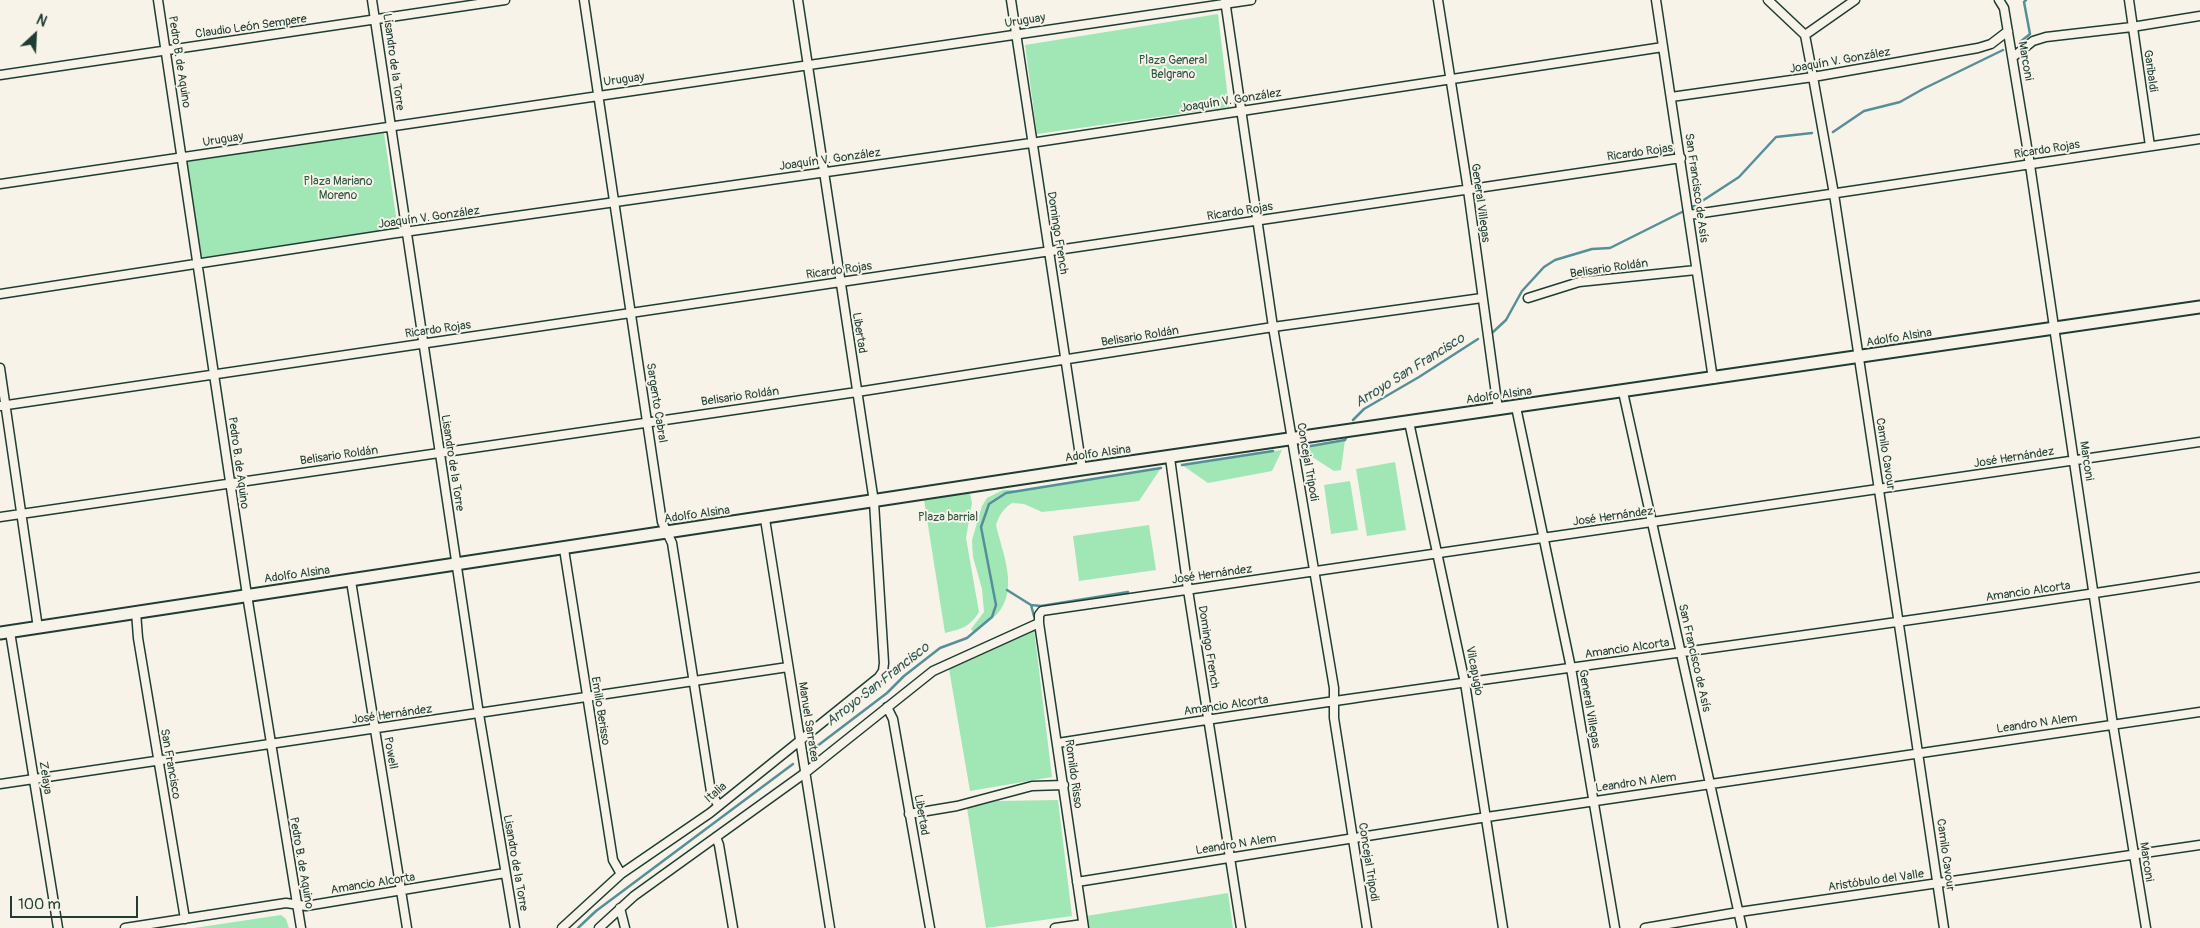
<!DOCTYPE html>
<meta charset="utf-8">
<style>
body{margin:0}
#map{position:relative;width:2200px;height:928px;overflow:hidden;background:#f7f3e8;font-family:Pangolin,sans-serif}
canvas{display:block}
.north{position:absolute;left:10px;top:10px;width:50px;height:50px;-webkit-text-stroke:4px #f7f3e8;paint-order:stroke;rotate:25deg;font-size:14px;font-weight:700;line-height:20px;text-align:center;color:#1f3d34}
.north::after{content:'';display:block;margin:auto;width:18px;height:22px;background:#1f3d34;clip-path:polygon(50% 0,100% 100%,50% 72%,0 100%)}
.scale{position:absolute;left:10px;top:896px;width:128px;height:22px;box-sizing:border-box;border:2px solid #1f3d34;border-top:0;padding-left:6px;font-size:15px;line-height:18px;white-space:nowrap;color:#1f3d34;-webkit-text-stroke:4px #f7f3e8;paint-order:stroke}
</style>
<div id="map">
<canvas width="2200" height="928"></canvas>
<div class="north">N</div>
<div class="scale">100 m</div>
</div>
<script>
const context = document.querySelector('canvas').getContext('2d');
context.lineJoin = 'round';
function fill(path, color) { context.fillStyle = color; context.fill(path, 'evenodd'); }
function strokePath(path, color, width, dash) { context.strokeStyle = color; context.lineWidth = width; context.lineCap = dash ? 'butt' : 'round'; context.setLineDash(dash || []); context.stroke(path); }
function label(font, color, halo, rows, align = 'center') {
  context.font = font + ' Pangolin,sans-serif'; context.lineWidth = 4; context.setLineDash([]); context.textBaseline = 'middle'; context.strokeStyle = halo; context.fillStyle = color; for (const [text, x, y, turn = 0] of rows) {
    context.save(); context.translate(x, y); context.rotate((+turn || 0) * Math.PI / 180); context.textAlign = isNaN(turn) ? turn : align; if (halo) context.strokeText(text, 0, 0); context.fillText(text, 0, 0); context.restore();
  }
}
fill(new Path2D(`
 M1218,14l11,93 -192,27 -12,-89z
 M384,133l14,97 -198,28 -14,-97z
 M1345,440l-4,30 -7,1 -28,-18 -1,-6z
 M1282,450l-10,21 -64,12 -26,-18z
 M1395,462l11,68 -39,6 -11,-67z
 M1161,468l-22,33 -97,11 -18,-8 -12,-1c-8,5 -13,12 -16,22 6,27 23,63 2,88 -6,7 -17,13 -24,20l-3,-4 13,-17 -2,-23 -9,-32 -1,-17 10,-34 5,-8 16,-8h11l1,2z
 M1350,481l8,49 -27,4 -7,-49z
 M970,493l2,10 -6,35 13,74c-9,15 -18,17 -34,21l-21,-133z
 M1149,525l7,45 -77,11 -6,-45z
 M1034,629l18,148 -82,14 -21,-122 67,-35h12z
 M1058,800l14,116 -86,12 -19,-120 30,-7z
 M1228,893l5,35h-145l-2,-12z
 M281,915l5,4 3,9h-95z`), '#a0e7b5');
strokePath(new Path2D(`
 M2020,42l10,-8 -6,-32 2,-2
 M1833,132l31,-21 36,-9 23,-13 80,-39
 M1492,333l14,-13 16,-29 22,-24 11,-7 37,-11 18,-1 86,-43 43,-28 37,-40 36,-4
 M1353,420l11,-11 55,-32 59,-38
 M1305,447l40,-7 1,-2
 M1182,465l91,-14
 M1007,590l24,15 3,11
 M1031,605l10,1 87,-14
 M808,753l79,-60 17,-17 36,-28 27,-10 25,-21 4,-12 -15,-78 8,-23 17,-11 155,-25
 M578,928l18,-17 197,-147`), '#578f99', 2.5);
const street = new Path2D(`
 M158,0l89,595 54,333
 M372,0l107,714 36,214
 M584,0l78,522 10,21 39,249 7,13
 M1011,0l71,469
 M1225,0l48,327 61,361v30l33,210
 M1438,0l30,190 30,219
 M1656,0l57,379
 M1768,0l37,35 8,42 21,117 45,296 65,438
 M1999,0l5,8 26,157 83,560 33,203
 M2129,0l21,146
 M1805,35l50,-35
 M2013,57l20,-16 13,-4 86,-10 68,-11
 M0,75l505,-75
 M1671,97l142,-20 165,-29 13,-4 17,-13
 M0,184l1251,-184
 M1689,215l511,-76
 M0,294l390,-60 641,-91 632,-96
 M1528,298l51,-16 117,-12
 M0,368l38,260
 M1623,392l119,536
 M0,406l1681,-248
 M1516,407l55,261 44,260
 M1409,422l56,261 38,245
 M1170,458l18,132 53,338
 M0,517l857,-125 416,-65 209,-29
 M765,519l65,409
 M564,549l49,311 8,14
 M351,581l56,347
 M136,612l2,26 47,281
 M10,632l48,296
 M887,707l6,12 37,209
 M1058,743c380,-61 762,-106 1142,-166
 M0,784l788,-117
 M909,814l48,-8 75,-20 32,-1
 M716,837l3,8 14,83
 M1077,882l410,-65 713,-105
 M620,908l5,20
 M125,928l161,-25 20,3 199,-33
 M562,928l59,-54 89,-61 169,-136 4,-6 1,-8 -10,-161 -76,-502
 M599,928l35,-32 171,-123 128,-102 106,-48
 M1055,928l28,-4
 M1084,928l-45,-305v-8l3,-4 1158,-169
 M1645,928l94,-16 461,-67`);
const secondary = new Path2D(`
 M0,633l1082,-164 1118,-162`);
strokePath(street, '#1f3d34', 11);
strokePath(secondary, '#1f3d34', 15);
strokePath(street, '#f7f3e8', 8);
strokePath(secondary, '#f7f3e8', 11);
label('12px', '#1f3d34', '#f7f3e8', [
 ["Uruguay",1025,21,-9],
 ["Claudio León Sempere",251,27,-8],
 ["Joaquín V. González",1840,61,-10],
 ["Marconi",2025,61,80],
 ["Pedro B. de Aquino",179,62,81],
 ["Lisandro de la Torre",393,62,82],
 ["Garibaldi",2150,71,82],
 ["Uruguay",624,80,-8],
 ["Joaquín V. González",1231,101,-9],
 ["Uruguay",223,140,-9],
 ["Ricardo Rojas",2047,150,-9],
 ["Ricardo Rojas",1640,153,-8],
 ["Joaquín V. González",830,160,-8],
 ["San Francisco de Asís",1696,188,82],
 ["General Villegas",1480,203,82],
 ["Ricardo Rojas",1240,212,-9],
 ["Joaquín V. González",429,218,-8],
 ["Domingo French",1057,233,81],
 ["Belisario Roldán",1609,269,-8],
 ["Ricardo Rojas",839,271,-8],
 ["Ricardo Rojas",438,330,-8],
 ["Libertad",859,333,81],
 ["Belisario Roldán",1140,337,-9],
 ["Adolfo Alsina",1899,338,-9],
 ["Adolfo Alsina",1499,396,-8],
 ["Belisario Roldán",740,397,-8],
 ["Sargento Cabral",656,403,81],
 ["Adolfo Alsina",1098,454,-8],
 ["Camilo Cavour",1885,454,81],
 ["Belisario Roldán",339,456,-8],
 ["José Hernández",2014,458,-9],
 ["Marconi",2086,461,81],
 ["Concejal Tripodi",1307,462,80],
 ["Pedro B. de Aquino",238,463,82],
 ["Lisandro de la Torre",452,463,81],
 ["Adolfo Alsina",697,515,-8],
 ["José Hernández",1613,517,-8],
 ["Adolfo Alsina",297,575,-8],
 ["José Hernández",1212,575,-8],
 ["Amancio Alcorta",2028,592,-8],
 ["Domingo French",1208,647,81],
 ["Amancio Alcorta",1627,649,-8],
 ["San Francisco de Asís",1694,658,77],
 ["Vilcapugio",1474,671,79],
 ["Amancio Alcorta",1226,706,-8],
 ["General Villegas",1589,709,80],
 ["Emilio Berisso",600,711,81],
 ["José Hernández",392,715,-8],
 ["Manuel Sarratea",808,722,81],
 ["Leandro N Alem",2037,724,-8],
 ["Powell",390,753,80],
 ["San Francisco",170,764,80],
 ["Romildo Risso",1073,774,82],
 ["Zelaya",45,778,81],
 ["Leandro N Alem",1636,783,-8],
 ["Italia",716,793,-41],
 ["Libertad",921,815,80],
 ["Leandro N Alem",1236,845,-9],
 ["Camilo Cavour",1945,855,82],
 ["Concejal Tripodi",1368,862,81],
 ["Marconi",2146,862,81],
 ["Pedro B. de Aquino",301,863,80],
 ["Lisandro de la Torre",515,863,80],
 ["Aristóbulo del Valle",1876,881,-8],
 ["Amancio Alcorta",373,884,-9]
]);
label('12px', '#325647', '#f7f3e8', [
 ["Plaza General",1173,61],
 ["Belgrano",1173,75],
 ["Plaza Mariano",338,182],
 ["Moreno",338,196],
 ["Plaza barrial",948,518]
]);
label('italic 14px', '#325856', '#f7f3e8', [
 ["Arroyo San Francisco",1410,371,-32],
 ["Arroyo San Francisco",878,685,-38]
]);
</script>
